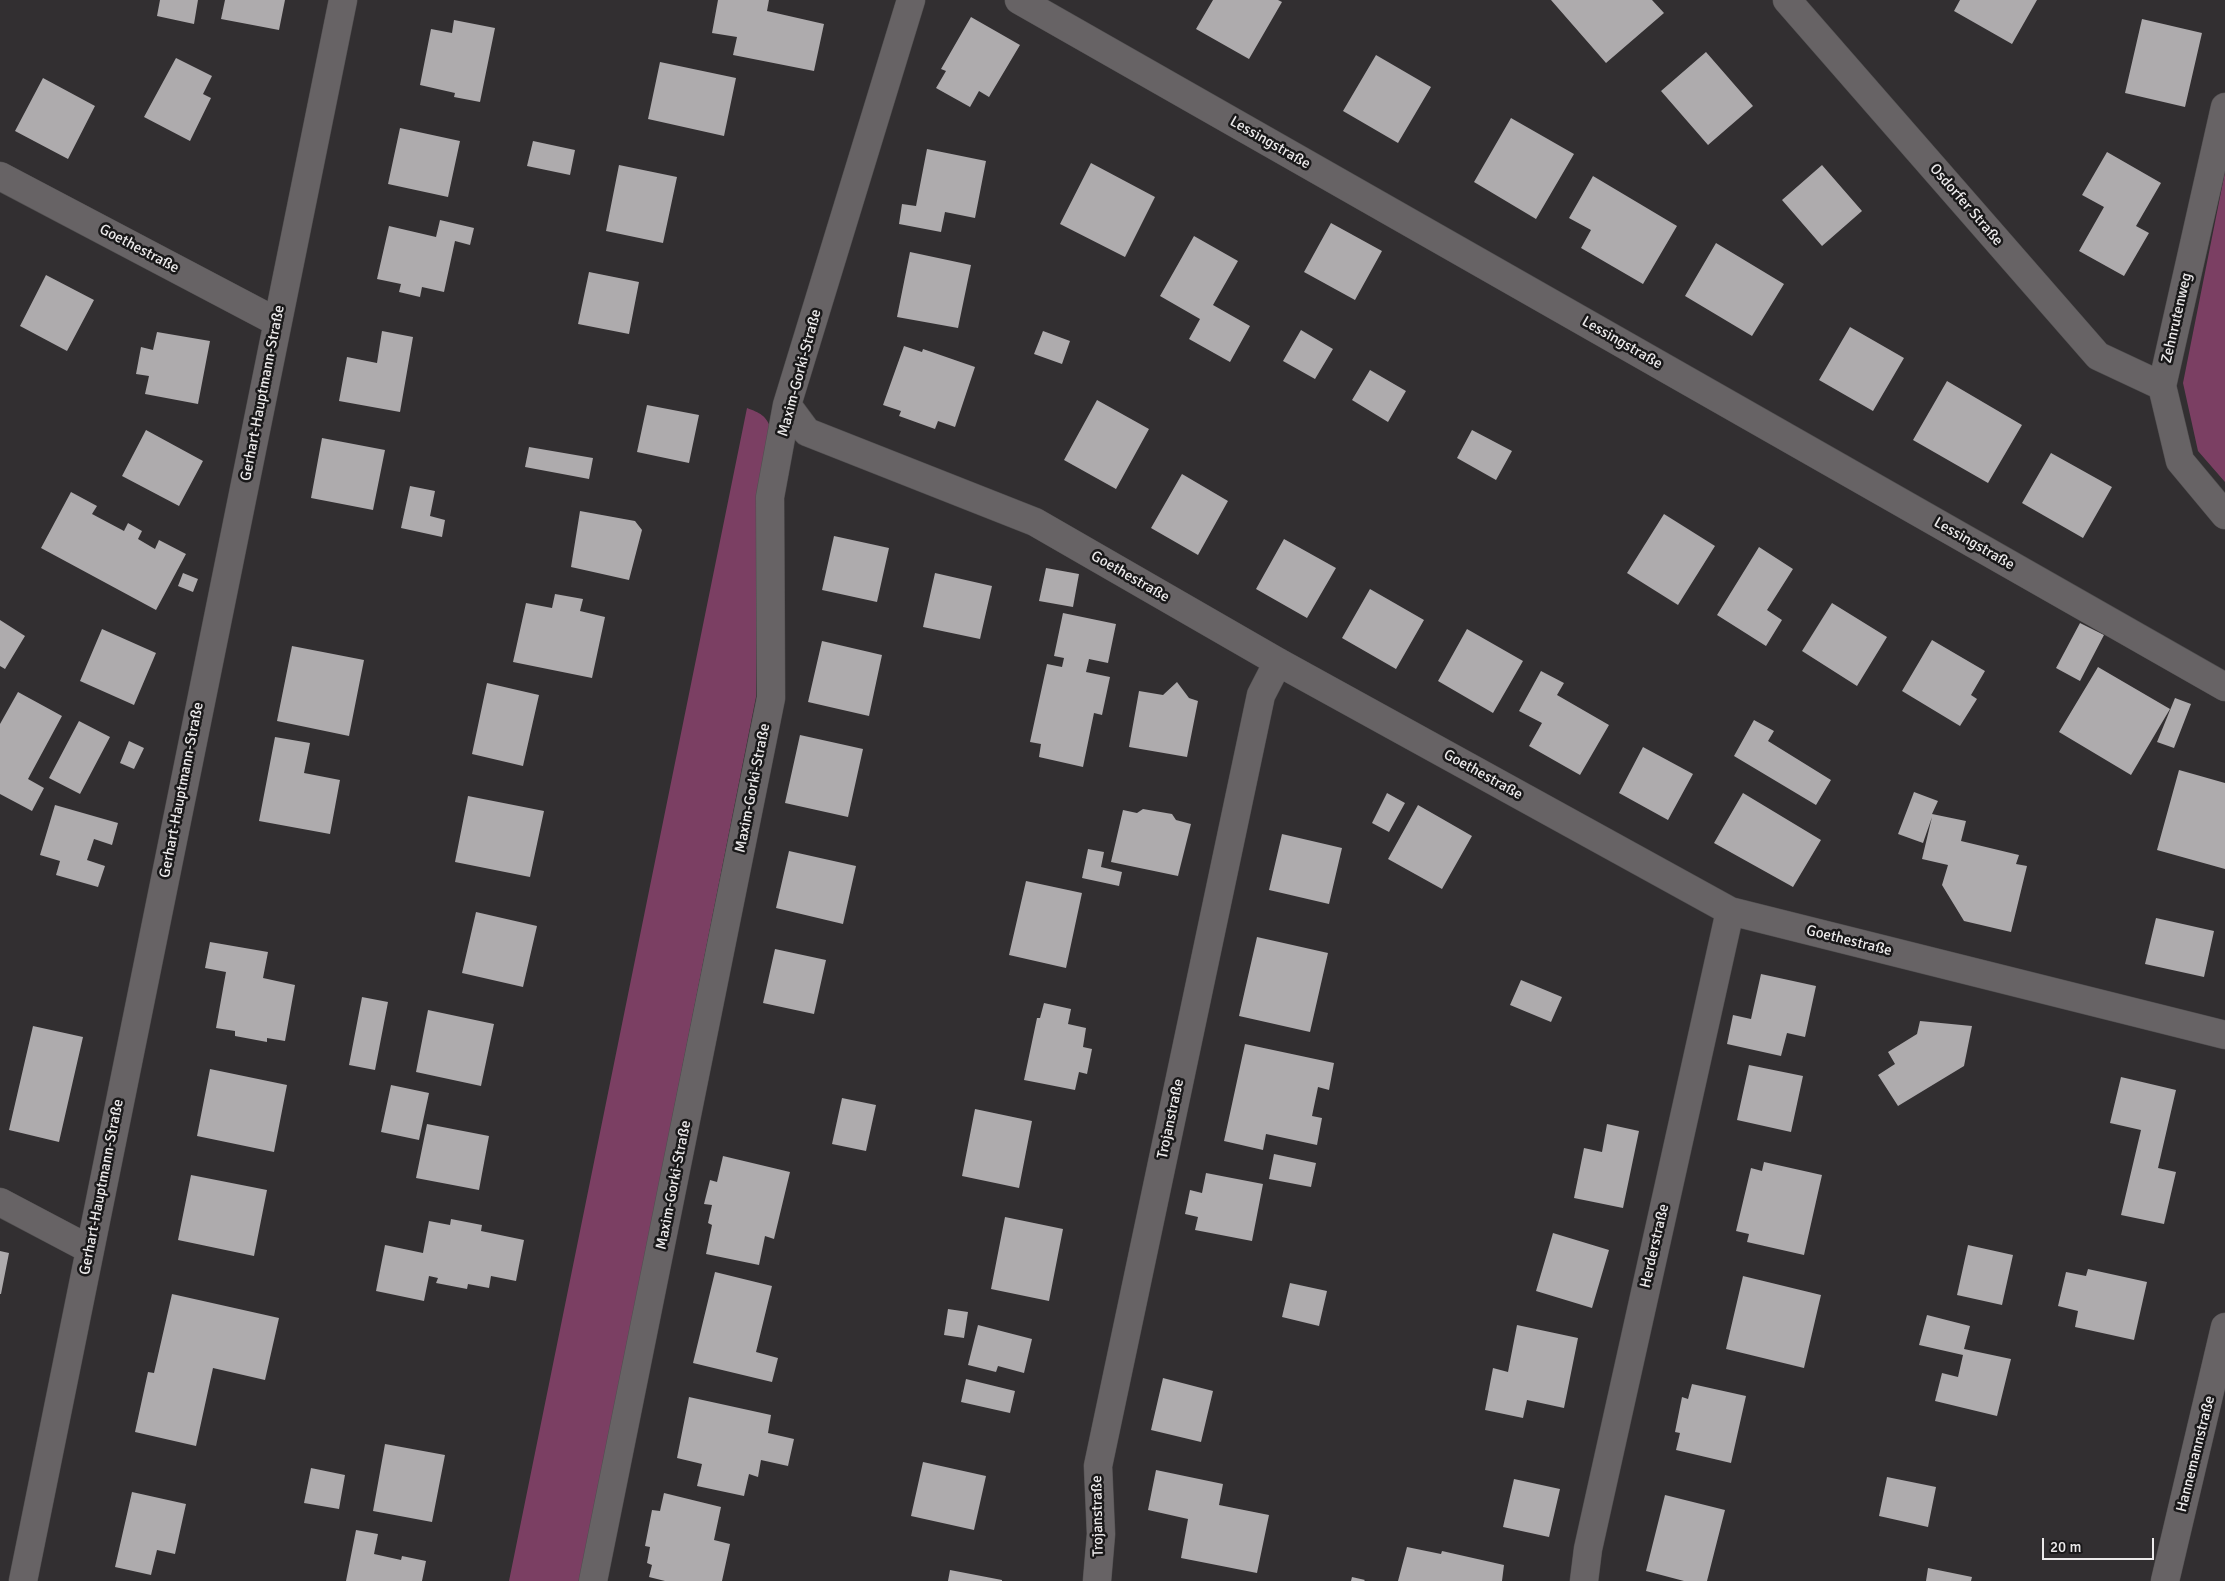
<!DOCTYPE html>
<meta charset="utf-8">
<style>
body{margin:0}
#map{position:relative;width:2225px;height:1581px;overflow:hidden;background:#322f31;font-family:Signika,sans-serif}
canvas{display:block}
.scale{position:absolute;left:2042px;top:1538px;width:112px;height:22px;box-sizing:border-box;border:2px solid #eceaeb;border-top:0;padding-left:6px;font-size:15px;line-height:18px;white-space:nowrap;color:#eceaeb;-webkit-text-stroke:4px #191819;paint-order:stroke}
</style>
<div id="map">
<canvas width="2225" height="1581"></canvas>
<div class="scale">20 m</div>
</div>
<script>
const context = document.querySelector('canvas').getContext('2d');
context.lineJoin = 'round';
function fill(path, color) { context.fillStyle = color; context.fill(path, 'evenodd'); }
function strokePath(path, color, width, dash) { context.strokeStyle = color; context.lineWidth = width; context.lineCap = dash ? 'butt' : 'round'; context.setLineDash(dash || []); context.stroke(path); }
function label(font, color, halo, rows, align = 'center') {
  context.font = font + ' Signika,sans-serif'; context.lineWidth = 5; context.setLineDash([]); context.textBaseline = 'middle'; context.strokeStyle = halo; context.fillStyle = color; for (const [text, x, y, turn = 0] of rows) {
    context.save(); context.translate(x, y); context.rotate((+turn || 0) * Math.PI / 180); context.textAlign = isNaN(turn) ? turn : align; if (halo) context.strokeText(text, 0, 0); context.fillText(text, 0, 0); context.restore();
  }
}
fill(new Path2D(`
 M2225,172v310l-27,-31 -15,-68z
 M747,408c13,5 19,7 24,21l-13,61 -2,207 -176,884h-71z`), '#7b3f63');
fill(new Path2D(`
 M160,0h38l-4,24 -37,-8z
 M225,0h60l-6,30 -58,-11z
 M718,0h51l-2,11 57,13 -10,47 -81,-16 4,-18 -25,-4z
 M1213,0h65l4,2 -33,57 -53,-30z
 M1551,0h101l12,13 -58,50z
 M1960,0h77l-25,44 -58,-33z
 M971,17l49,28 -31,52 -10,-6 -9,16 -34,-19 10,-17 -5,-2z
 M2142,19l60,14 -17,74 -60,-14z
 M454,20l41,8 -15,74 -26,-5 1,-4 -35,-8 11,-56 21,4z
 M1706,52l47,54 -45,39 -47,-54z
 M1376,55l55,32 -33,56 -55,-32z
 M176,58l36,18 -9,18 8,4 -21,43 -46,-24z
 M660,62l76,16 -12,58 -76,-17z
 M43,78l52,28 -27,53 -53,-28z
 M1511,118l63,36 -38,65 -62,-37z
 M400,128l60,13 -12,56 -60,-13z
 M533,141l42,9 -5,25 -43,-9z
 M927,149l59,12 -11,57 -30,-6 -4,20 -42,-8 3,-20 14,2z
 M2107,152l54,31 -25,43 13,7 -25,43 -45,-25 25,-44 -22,-12z
 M1091,163l64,34 -30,60 -65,-33z
 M619,165l58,12 -14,66 -57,-12z
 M1822,165l40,46 -40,35 -40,-46z
 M1593,176l84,50 -34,58 -62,-36 10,-18 -22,-12z
 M440,220l34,8 -4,17 -15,-4 -11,51 -22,-5 -2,10 -21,-5 2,-8 -24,-5 12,-53 47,11z
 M1331,223l51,28 -27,49 -51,-28z
 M1194,236l44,25 -25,44 37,21 -20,36 -41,-23 11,-20 -40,-23z
 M1716,243l68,41 -32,52 -67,-40z
 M910,252l61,13 -13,63 -61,-11z
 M589,272l50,10 -10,52 -51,-10z
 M46,275l48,25 -27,51 -47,-25z
 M1850,327l54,31 -31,53 -54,-31z
 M1301,330l32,19 -18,30 -32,-18z
 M382,331l31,6 -13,75 -61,-11 8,-44 30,6z
 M1043,331l27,10 -8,23 -28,-10z
 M157,332l53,9 -12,63 -53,-10 4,-18 -13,-2 5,-27 12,3z
 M904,346l18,6 1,-3 52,18 -20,60 -17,-6 -3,8 -36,-13 2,-5 -18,-6z
 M1370,370l36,21 -18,31 -36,-22z
 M1947,381l75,44 -34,58 -75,-43z
 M1097,400l52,29 -33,60 -52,-29z
 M647,405l52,10 -10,48 -52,-11z
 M146,430l57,31 -24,45 -57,-30z
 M1472,430l40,21 -16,29 -39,-22z
 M322,438l63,12 -12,60 -62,-12z
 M529,447l64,11 -4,21 -64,-12z
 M2051,453l61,34 -29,51 -61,-35z
 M1182,474l46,27 -30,54 -47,-27z
 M410,486l25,5 -5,25 15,4 -3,17 -41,-9z
 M71,492l26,14 -5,8 32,17 4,-8 14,8 -4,8 17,10 4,-9 27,14 -30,56 -115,-62z
 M580,511l55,10 7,9 -13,50 -58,-13z
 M1664,514l51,32 -37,59 -51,-32z
 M834,536l55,12 -12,54 -55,-12z
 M1284,539l52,29 -29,50 -51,-29z
 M1759,547l34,22 -26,41 15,10 -16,26 -49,-31z
 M1046,568l33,6 -6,33 -34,-6z
 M183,573l15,6 -5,13 -15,-6z
 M935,573l57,13 -12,53 -57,-12z
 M1370,589l54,31 -28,49 -54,-31z
 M555,594l28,5 -3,12 25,6 -13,61 -79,-16 13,-59 26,5z
 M1832,603l55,34 -30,49 -55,-35z
 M1063,613l53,11 -8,39 -19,-4 -3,13 24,5 -8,38 -8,-2 -11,54 -44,-10 2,-13 -11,-2 17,-78 15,3 2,-9 -10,-2z
 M0,620l25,16 -20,33 -5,-3z
 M2080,623l24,12 -24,46 -24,-13z
 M102,629l54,24 -22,52 -54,-24z
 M1467,629l56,32 -30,52 -55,-32z
 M1932,640l53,31 -14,24 6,4 -17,27 -58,-35z
 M822,641l60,14 -13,61 -61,-14z
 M292,646l72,14 -15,76 -72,-15z
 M2098,667l72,42 -39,66 -72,-43z
 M1541,671l23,12 -7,12 52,30 -29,50 -51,-29 13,-23 -23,-12z
 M1177,682l12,16 9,3 -11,56 -58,-10 10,-56 24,4z
 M487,683l52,12 -16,71 -51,-12z
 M18,692l44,24 -34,63 16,9 -12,23 -32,-17v-70z
 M2175,698l16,6 -17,44 -17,-6z
 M1754,720l20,11 -6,10 63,39 -15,25 -82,-49z
 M79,721l31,16 -30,57 -31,-16z
 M800,735l63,14 -15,68 -63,-14z
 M275,737l35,6 -6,30 36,7 -10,54 -71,-13z
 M129,741l15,7 -10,21 -14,-6z
 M1643,747l50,27 -25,46 -49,-27z
 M2179,770l46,13v86l-68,-19z
 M1914,792l24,9 -6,13 34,7 -5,20 58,14 -3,9 11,2 -16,66 -47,-11 -22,-36 6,-20 -26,-6 10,-42 -9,26 -25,-9z
 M1387,793l18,10 -16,29 -17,-9z
 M1743,793l78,47 -28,47 -79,-44z
 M468,796l76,15 -14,66 -75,-15z
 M55,805l63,18 -6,22 -18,-6 -7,21 18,6 -7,21 -42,-12 4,-14 -20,-6z
 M1418,805l54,31 -30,53 -54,-30z
 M1143,809l29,5 4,6 15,4 -13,52 -67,-14 12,-52 14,3z
 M1282,834l60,14 -13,56 -60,-14z
 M1088,849l16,3 -3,15 21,5 -3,14 -37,-8z
 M789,851l67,15 -13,58 -67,-16z
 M1026,881l56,12 -16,75 -57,-13z
 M476,912l61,14 -14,61 -61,-14z
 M2156,918l58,13 -10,46 -59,-13z
 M1257,937l71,16 -18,79 -71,-16z
 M210,942l58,10 -5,26 32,7 -10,56 -18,-3v4l-32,-6v-5l-19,-3 10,-56 -21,-4z
 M775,949l51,11 -12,54 -51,-11z
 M1761,974l55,12 -11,51 -18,-4 -6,23 -54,-12 6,-29 18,4z
 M1521,980l41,17 -11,25 -41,-17z
 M362,997l26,5 -13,68 -26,-5z
 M1044,1003l27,6 -3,15 18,4 -3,19 9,2 -5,25 -8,-2 -4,18 -51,-10 13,-62h3z
 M428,1010l66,14 -13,62 -65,-14z
 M1920,1021l52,5 -8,40 -66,40 -20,-31 17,-11 -7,-12 29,-18z
 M33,1026l50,11 -24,105 -50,-12z
 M1245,1044l89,19 -5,27 -11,-3 -6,29 10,2 -5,27 -51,-11 -3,16 -39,-9z
 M1749,1065l54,11 -12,56 -54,-12z
 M210,1069l77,16 -13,67 -77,-16z
 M2121,1077l55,13 -18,78 18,4 -12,52 -43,-9 20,-85 -31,-7z
 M391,1085l38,8 -10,47 -38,-8z
 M842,1098l34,7 -10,46 -34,-7z
 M975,1109l57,12 -13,67 -57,-12z
 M427,1124l62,12 -10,54 -63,-12z
 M1607,1124l32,7 -16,77 -49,-10 10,-50 18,4z
 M1274,1154l42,9 -5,24 -42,-8z
 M723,1156l67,16 -16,67 -9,-3 -6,29 -53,-11 6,-29 -4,-2 4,-18 -8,-1 6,-24 7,2z
 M1764,1162l58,13 -18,80 -57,-13 2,-8 -13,-3 15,-63 11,3z
 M1206,1173l57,11 -11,57 -57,-11 3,-13 -13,-3 5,-24 12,3z
 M191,1175l76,15 -13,66 -76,-16z
 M1005,1217l58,12 -14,72 -58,-12z
 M451,1219l31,6 -1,6 43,9 -8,41 -25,-5 -2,12 -21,-4 -1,5 -31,-6 2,-5 -9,-2 -5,25 -48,-10 9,-46 38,8 6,-32 21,4z
 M1553,1233l56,17 -17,58 -56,-17z
 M1968,1245l45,10 -11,50 -45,-10z
 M0,1251l9,2 -8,41h-1z
 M2088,1269l59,13 -13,58 -59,-13 3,-16 -20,-5 8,-34 20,4z
 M715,1272l57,14 -16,66 22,6 -6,24 -79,-19z
 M1743,1276l78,19 -17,73 -78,-19z
 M1290,1283l37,8 -8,35 -37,-9z
 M172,1294l107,24 -14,62 -52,-12 -17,78 -61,-14 13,-60 6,1z
 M948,1309l20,3 -4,26 -20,-3z
 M1927,1315l43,11 -6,23 47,10 -14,57 -62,-15 7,-28 16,4 5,-22 -44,-10z
 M978,1325l54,14 -8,34 -26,-7 -2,6 -28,-7z
 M1517,1325l61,13 -14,70 -37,-8 -4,18 -38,-8 8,-42 15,4z
 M1163,1378l50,13 -12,51 -50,-12z
 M966,1379l49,12 -5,22 -49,-11z
 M1692,1384l54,12 -15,67 -55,-13 4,-17 -5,-1 7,-35 6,2z
 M689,1397l82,18 -3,18 26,6 -6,27 -27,-6 -3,17 -9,-3 -5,22 -47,-10 5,-22 -25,-6z
 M385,1444l60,11 -13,67 -59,-11z
 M923,1462l63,14 -12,54 -63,-14z
 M311,1468l34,7 -6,34 -35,-6z
 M1156,1470l67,14 -4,21 50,10 -12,58 -76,-15 7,-39 -40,-9z
 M1887,1477l49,10 -8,40 -49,-11z
 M1514,1479l46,10 -11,48 -46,-10z
 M132,1492l54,12 -11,50 -18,-4 -6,25 -36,-8z
 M664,1493l57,14 -7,33 16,4 -8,37h-57l-16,-4 3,-12 -5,-2 3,-16 -5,-1 7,-36 8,1z
 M1665,1495l60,15 -18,71h-23l-38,-10z
 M356,1530l22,4 -4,20 27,6 1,-4 24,5 -4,20h-76z
 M1407,1547l34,7 1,-3 62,14 -2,16h-104z
 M1928,1568l44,9 -1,4h-45z
 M950,1570l52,10v1h-54z
 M1352,1577l13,3 -1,1h-13z`), '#aeabad');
const minor = new Path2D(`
 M1019,0l1206,687
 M1787,0l311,356 64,30
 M2225,107l-63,279 18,75 45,54
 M0,176l277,146
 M787,405l20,27 228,90 243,140 452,249 495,124
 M0,1202l89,47
 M23,1581l320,-1581
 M593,1581l178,-883 -1,-201 17,-92 124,-405
 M1097,1581l4,-47 -3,-68 163,-771 17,-33
 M1584,1581l4,-32 142,-638
 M2165,1581l60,-254`);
strokePath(minor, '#514f50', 29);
strokePath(minor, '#676365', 28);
label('15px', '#eceaeb', '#191819', [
 ["Lessingstraße",1270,143,30],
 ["Osdorfer Straße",1966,205,49],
 ["Goethestraße",139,249,28],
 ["Zehnrutenweg",2177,318,-77],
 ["Lessingstraße",1622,343,30],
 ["Maxim-Gorki-Straße",800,373,-75],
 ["Gerhart-Hauptmann-Straße",263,393,-79],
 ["Lessingstraße",1974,544,30],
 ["Goethestraße",1130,577,30],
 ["Goethestraße",1483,775,29],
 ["Maxim-Gorki-Straße",753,788,-79],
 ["Gerhart-Hauptmann-Straße",182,790,-79],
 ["Goethestraße",1849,941,14],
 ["Trojanstraße",1171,1119,-78],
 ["Maxim-Gorki-Straße",674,1185,-79],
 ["Gerhart-Hauptmann-Straße",102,1187,-79],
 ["Herderstraße",1655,1246,-77],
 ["Hannemannstraße",2196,1454,-76],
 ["Trojanstraße",1098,1516,-91]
]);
</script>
